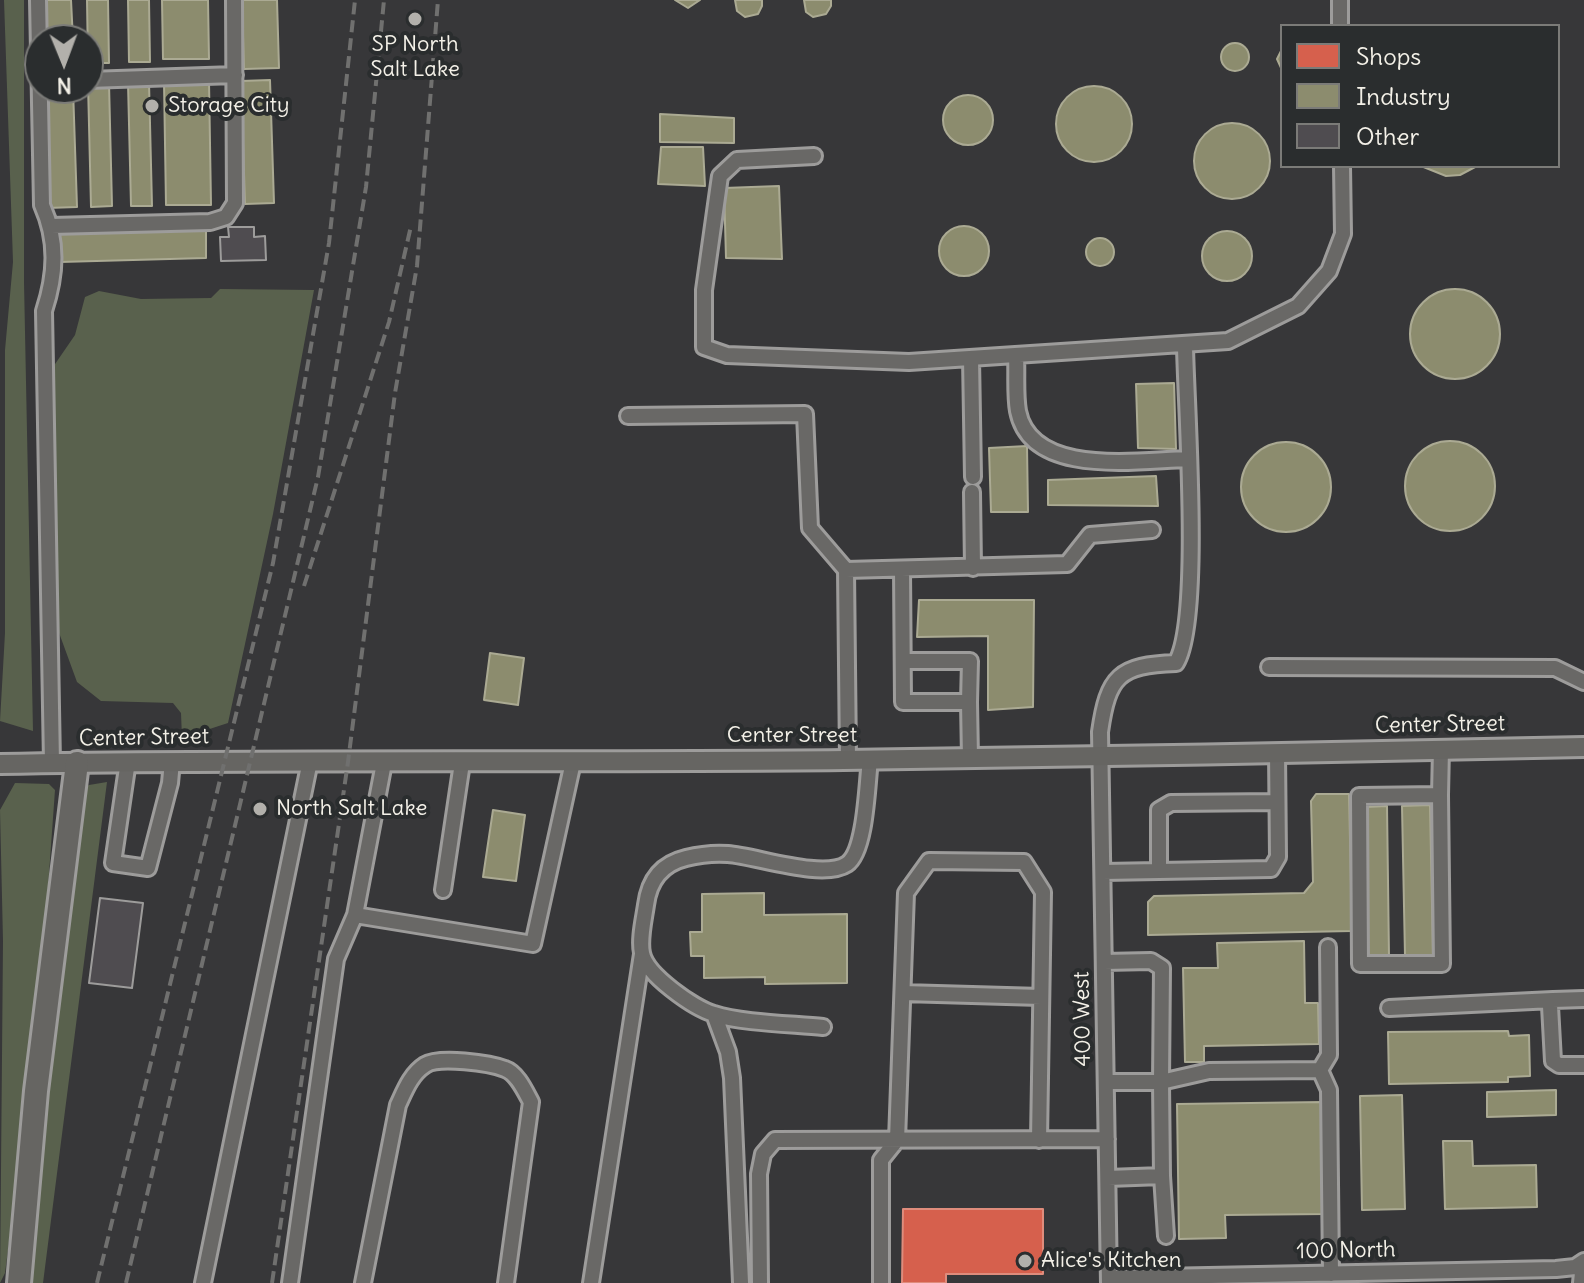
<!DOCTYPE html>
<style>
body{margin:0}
#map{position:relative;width:1584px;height:1283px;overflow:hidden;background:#373739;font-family:Delius,sans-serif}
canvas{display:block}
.legend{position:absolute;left:1280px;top:24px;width:280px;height:144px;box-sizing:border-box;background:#2a2d2e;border:2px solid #7b7b78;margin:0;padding:10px 14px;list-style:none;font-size:24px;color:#f4f1e8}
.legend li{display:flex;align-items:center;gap:16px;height:40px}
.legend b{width:40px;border:2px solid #7b7b78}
.north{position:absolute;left:24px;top:24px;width:80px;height:80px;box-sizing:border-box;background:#2a2d2e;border:2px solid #7b7b78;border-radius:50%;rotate:179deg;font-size:22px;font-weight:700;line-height:32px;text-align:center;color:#f4f1e8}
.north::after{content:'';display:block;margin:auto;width:28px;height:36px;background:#b2b0ab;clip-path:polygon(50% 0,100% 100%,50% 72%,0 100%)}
</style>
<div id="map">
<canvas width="1584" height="1283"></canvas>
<ul class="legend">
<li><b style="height:22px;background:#d6604d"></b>Shops</li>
<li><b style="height:22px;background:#8c8c6e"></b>Industry</li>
<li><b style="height:22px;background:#4f4c50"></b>Other</li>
</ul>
<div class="north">N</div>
</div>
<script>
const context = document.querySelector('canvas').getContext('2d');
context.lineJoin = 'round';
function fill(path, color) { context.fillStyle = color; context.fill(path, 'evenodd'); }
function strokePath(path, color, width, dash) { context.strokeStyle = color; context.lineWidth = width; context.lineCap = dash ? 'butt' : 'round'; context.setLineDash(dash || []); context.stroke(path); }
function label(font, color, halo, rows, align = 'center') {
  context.font = font + ' Delius,sans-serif'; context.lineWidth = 8; context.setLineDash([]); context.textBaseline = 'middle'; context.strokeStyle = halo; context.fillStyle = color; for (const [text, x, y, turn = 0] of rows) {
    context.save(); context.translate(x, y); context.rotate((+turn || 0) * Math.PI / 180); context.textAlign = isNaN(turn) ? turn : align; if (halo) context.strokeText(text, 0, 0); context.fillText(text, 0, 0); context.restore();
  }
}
fill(new Path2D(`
 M4,0h20v282l9,449 -33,-10 5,-88v-283l8,-88z
 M220,289l94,1 -41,224 -45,209 -46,15 -1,-25 -8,-10 -72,-2 -24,-19 -19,-52 -5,-263 22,-32 10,-38 14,-6 42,8 70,-1z
 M107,782l-64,501h-21l45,-340 9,-114 6,-39 7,-5z
 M15,783l34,1 6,6 -16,223 -34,260 -5,10 3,-342 -3,-131z`), '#59614d');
const shops = new Path2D(`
 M903,1209h140v65h-97v9h-44z`);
fill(shops, '#d6604d');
strokePath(shops, '#df8c7c', 2);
const industry = new Path2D(`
 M42,0h29l2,40h-30z
 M87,0h21l1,63h-21z
 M128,0h21l1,62h-21z
 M162,0h46l1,59h-46z
 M242,0h35l2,68 -35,1z
 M675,0h25l-12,8z
 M735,0h27v6l-4,8 -13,3 -8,-6z
 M804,0h27v6l-5,8 -13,3 -7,-5z
 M1221 57a14 14 0 1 1 28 0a14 14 0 1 1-28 0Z
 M1282,49v21l-5,-11z
 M270,80l4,123 -29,1 -4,-123z
 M209,81l2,124h-45l-2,-123z
 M149,82l3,124h-21l-3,-123z
 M109,83l3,123 -21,1 -3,-123z
 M1056 124a38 38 0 1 1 76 0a38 38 0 1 1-76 0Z
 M44,88h29l4,119 -30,1z
 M943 120a25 25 0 1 1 50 0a25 25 0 1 1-50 0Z
 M660,114l74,4v25l-74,-1z
 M1194 161a38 38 0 1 1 76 0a38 38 0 1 1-76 0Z
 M661,147h42l2,39 -47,-2z
 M1421,166h56l-17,9 -14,1z
 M779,186l3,73 -56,-1 -2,-70z
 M939 251a25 25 0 1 1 50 0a25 25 0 1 1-50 0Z
 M206,230v28l-146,4 -1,-28z
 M1202 256a25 25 0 1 1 50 0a25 25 0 1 1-50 0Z
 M1086 252a14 14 0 1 1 28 0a14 14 0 1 1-28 0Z
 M1410 334a45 45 0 1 1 90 0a45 45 0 1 1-90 0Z
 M1174,383l2,66 -38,-1 -2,-64z
 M1405 486a45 45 0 1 1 90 0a45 45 0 1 1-90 0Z
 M1241 487a45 45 0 1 1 90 0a45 45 0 1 1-90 0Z
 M1027,446l1,66h-37l-2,-64z
 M1156,476l2,30 -110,-1v-25z
 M919,600h115l-1,107 -45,3v-74l-71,1z
 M490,653l34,5 -6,47 -34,-5z
 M1316,794h33l3,137 -204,4v-33l6,-6 150,-3 9,-11 -2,-81z
 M1430,805l3,151h-28l-3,-150z
 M1387,806l2,151h-21l-2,-150z
 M493,810l32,5 -9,66 -33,-4z
 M764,893v22l83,-1v69l-82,1v-7l-61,1v-22h-13l-1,-24h12v-38z
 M1304,941l1,62h13l1,41 -115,2v16h-19l-2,-94h35l-1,-25z
 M1508,1031l1,5 20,-1 1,41 -22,1v5l-119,2 -1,-52z
 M1556,1090v25l-69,2v-25z
 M1402,1095l3,114 -43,1 -2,-114z
 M1324,1102l2,112 -101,1 1,23 -47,1 -2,-135z
 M1443,1141h29l1,25 63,-1 1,42 -92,2z`);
fill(industry, '#8c8c6e');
strokePath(industry, '#abaa93', 2);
const building = new Path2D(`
 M228,227h26v10l11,-1 1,24 -45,1 -1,-24h9z
 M100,898l43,5 -11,85 -43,-5z`);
fill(building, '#4f4c50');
strokePath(building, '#9d9c9b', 2);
const minor = new Path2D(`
 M38,0l4,205c16,36 14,69 2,106l8,452
 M1340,0v26
 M88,80l147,-5
 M814,156l-77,4 -17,16 -16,114v57l23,8 182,7 319,-21 70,-35 31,-35 14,-37 -1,-68
 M51,226l159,-4 16,-5 9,-14 -1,-203
 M1016,356c1,17 -1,38 2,55 13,67 121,49 169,48
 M971,358l2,119
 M628,416l177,-2 5,114 36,42
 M972,492l1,76
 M902,569l1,133h66l1,56
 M903,661h67l-1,41
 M1269,667l286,1 29,14
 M848,760l-2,-190 221,-6 23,-29 62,-5
 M128,761l-15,102 35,5 22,-85 2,-22
 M384,763l-29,152 178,29 40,-182
 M1440,795l2,169h-82l-1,-168 81,-1 1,-46
 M1159,871v-61l12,-7 106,-1
 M1103,872l168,-3 7,-12 -1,-105
 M443,890l19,-127
 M1104,962l47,-1 11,7 -1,114h-55
 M903,993l138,4
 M1584,999l-31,1 -3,6 3,55 6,4h25
 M1389,1008l164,-8
 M714,1014l14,38 4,26 9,205
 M823,1027c-30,-3 -82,-4 -109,-13 -20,-6 -68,-39 -72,-61 -3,-14 2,-34 4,-48 3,-24 15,-41 40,-47 12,-3 29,-5 42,-4 28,2 95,26 119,10 19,-13 20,-81 23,-104
 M1320,1070l9,-15 -1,-108
 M1162,1176l-1,-94 48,-11 111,-1 9,20 2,184
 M1108,1178l54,-2 4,60
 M1109,1278l447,-9 19,-2 9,-6
 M203,1283l107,-522
 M290,1283l46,-324 19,-44
 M363,1283l35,-178c7,-15 13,-31 27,-40 14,-9 65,-2 80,4 12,4 20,22 26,33l-25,181
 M591,1283l51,-329
 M760,1283l-1,-109 4,-20 12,-14 332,-1
 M881,1283v-123l16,-20 9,-247 23,-32 95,1 19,30 -4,248
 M1109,1283l-9,-551c8,-56 19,-67 76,-69 26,-42 10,-256 9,-317
 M1581,1283l2,-20`);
const major = new Path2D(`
 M0,764c281,-5 562,-1 844,-4 247,-2 493,-9 740,-13`);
const highway = new Path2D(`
 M19,1283l17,-192 41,-328`);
strokePath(minor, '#9d9c9b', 20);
strokePath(major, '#9d9c9b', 24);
strokePath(highway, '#9d9c9b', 28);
strokePath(minor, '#696866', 14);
strokePath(major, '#666562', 18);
strokePath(highway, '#666562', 22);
strokePath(new Path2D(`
 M304,586l85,-264 22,-96
 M97,1283l176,-720 56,-320 26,-243
 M126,1283l192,-806 48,-290 18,-187
 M272,1283l76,-521 47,-369 22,-127 21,-266`), '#70706f', 4, [12, 6]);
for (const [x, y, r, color] of [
 [415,19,8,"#b2b0ab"],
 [152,106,8,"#b2b0ab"],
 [260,809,8,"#b2b0ab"],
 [1025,1261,8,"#b2b0ab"]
]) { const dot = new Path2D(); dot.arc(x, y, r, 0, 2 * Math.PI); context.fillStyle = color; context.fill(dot); strokePath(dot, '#2a2d2e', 3); }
label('22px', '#f4f1e8', '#2a2d2e', [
 ["SP North",415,45,"center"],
 ["Salt Lake",415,70,"center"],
 ["Storage City",168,106],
 ["North Salt Lake",276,809],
 ["Alice's Kitchen",1041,1261]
], 'left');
label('22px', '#f4f1e8', '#2a2d2e', [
 ["Center Street",1440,725,-1],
 ["Center Street",792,736],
 ["Center Street",144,738,-1],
 ["400 West",1083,1019,-91],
 ["100 North",1346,1251,-1]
]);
</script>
